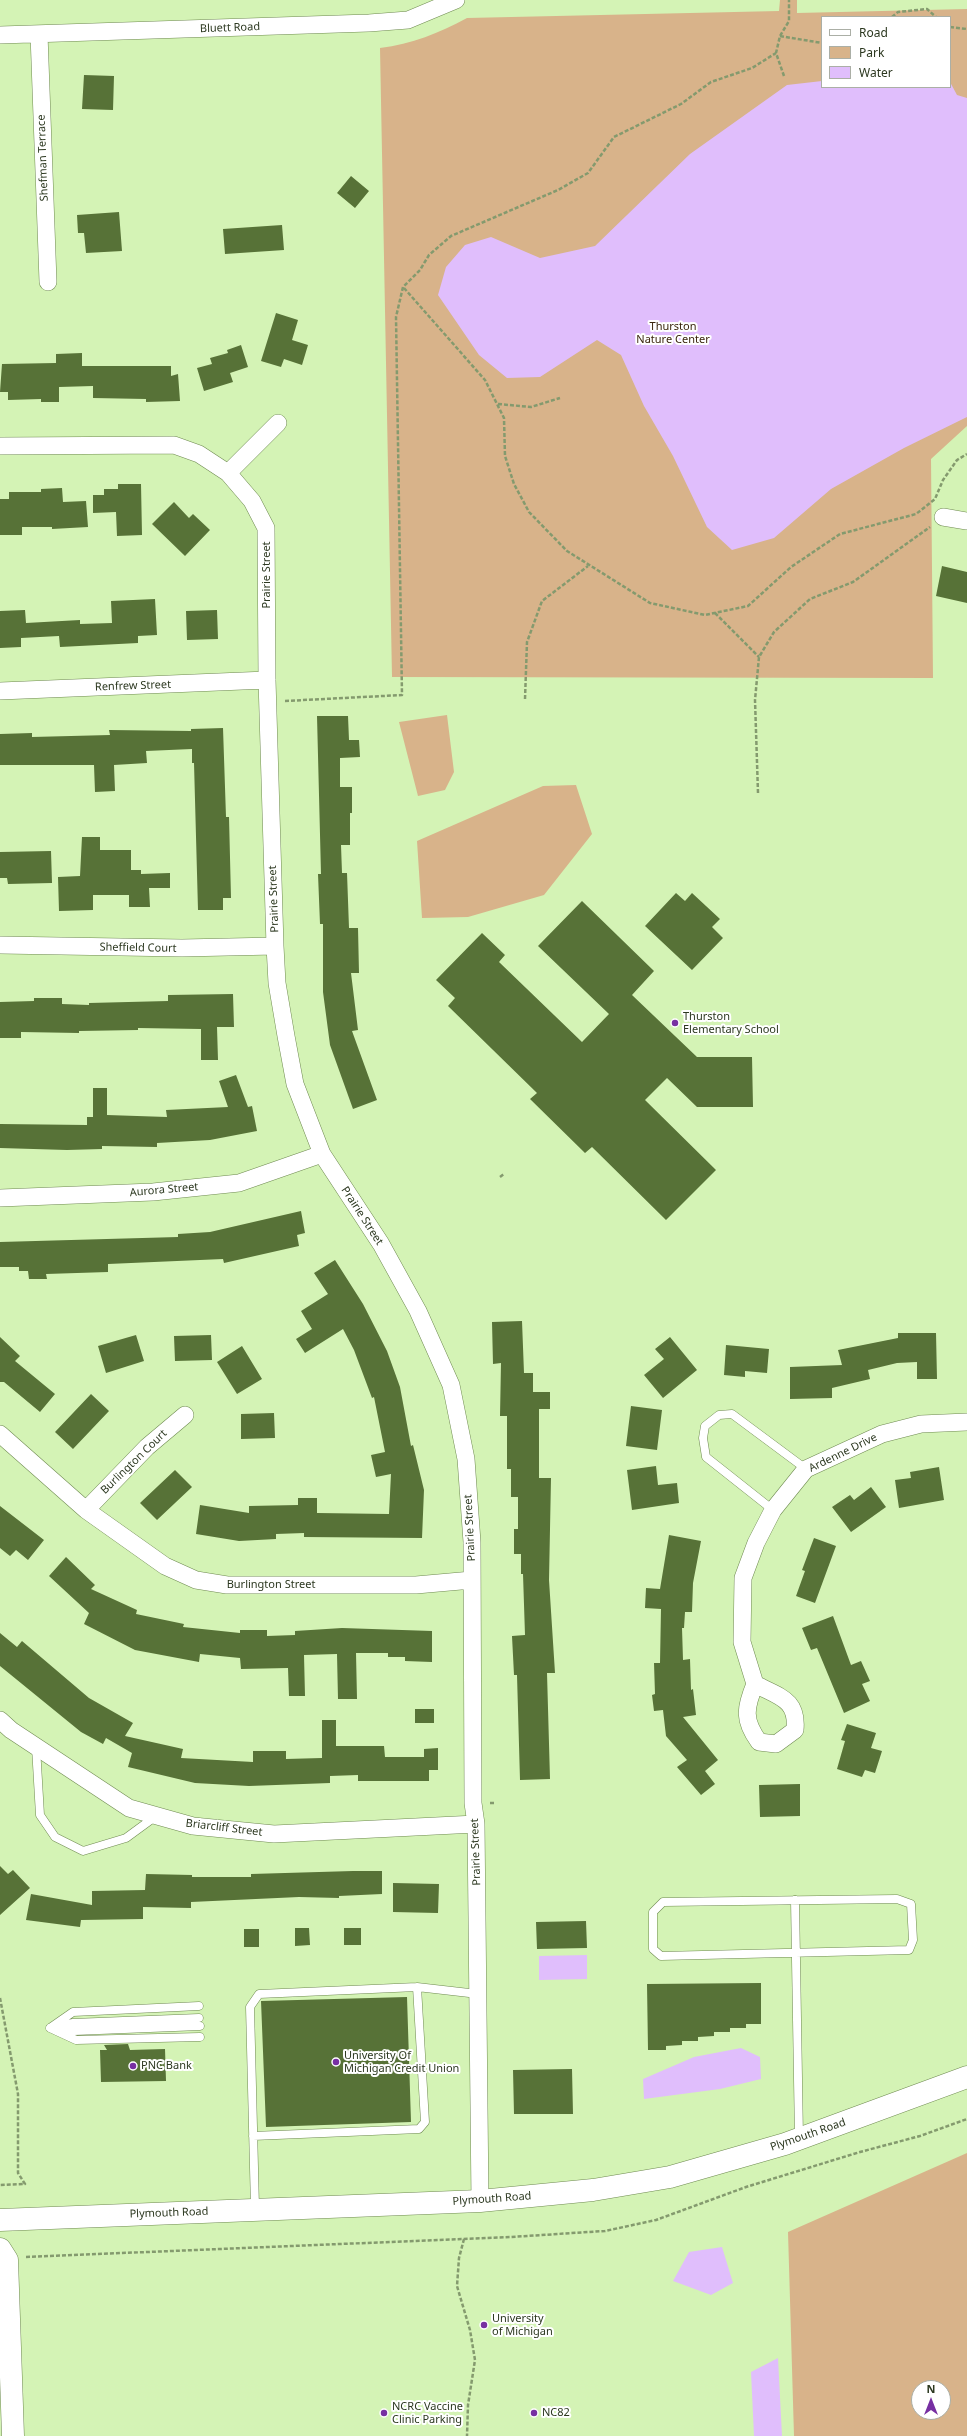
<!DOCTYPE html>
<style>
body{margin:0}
#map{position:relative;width:967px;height:2436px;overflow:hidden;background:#d4f3b5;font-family:"Noto Sans",sans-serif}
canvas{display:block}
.legend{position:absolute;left:821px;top:16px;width:130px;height:72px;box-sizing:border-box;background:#fff;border:1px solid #abafa6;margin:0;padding:5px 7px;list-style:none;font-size:12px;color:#2c3820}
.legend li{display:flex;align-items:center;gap:8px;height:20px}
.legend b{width:20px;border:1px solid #abafa6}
.north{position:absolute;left:911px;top:2380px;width:40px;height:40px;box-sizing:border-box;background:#fff;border:1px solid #abafa6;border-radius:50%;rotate:0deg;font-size:11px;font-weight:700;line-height:16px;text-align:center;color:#2c3820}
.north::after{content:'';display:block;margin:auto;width:14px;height:18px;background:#772fa2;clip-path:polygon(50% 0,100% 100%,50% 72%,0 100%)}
</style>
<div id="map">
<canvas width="967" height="2436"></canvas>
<ul class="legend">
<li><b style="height:5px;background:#fff"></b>Road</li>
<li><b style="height:11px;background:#d8b38a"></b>Park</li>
<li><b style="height:11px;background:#e0befc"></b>Water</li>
</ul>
<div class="north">N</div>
</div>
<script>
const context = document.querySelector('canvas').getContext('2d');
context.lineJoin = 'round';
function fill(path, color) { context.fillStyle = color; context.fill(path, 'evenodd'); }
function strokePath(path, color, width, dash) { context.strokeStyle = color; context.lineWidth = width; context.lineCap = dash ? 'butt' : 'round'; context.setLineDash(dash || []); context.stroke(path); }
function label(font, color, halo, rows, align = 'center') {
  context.font = font + ' "Noto Sans",sans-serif'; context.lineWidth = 4; context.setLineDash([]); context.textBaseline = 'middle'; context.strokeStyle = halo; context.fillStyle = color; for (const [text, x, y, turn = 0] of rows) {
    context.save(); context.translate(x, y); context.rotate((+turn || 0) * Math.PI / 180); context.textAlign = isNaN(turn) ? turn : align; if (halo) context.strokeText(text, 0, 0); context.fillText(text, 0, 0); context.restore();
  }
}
fill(new Path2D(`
 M780,0h17v13l170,-4v417l-36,33 2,219 -541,-1 -12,-629c32,-4 59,-15 87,-30l312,-7zM822,17h128v70h-128z
 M447,715l7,57 -9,18 -27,6 -19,-74z
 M576,785l16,49 -48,61 -76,22 -46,1 -5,-77 126,-55z
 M967,2153v283h-173l-6,-204zM919,2388h24v24h-24z`), '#d8b38a');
fill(new Path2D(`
 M822,81v6h128v-5l7,13 10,3v319l-63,31 -73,41 -57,49 -42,12 -25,-23 -34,-71 -29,-50 -23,-51 -24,-15 -57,37 -33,1 -28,-23 -41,-60 8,-28 19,-22 26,-8 49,21 55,-12 95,-92 97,-69z
 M587,1955v24l-48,1v-24z
 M741,2048l19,9 1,22 -41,10 -76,10 -1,-20 51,-22z
 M722,2247l11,36 -22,12 -38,-14 16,-29z
 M778,2358l4,78h-28l-3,-64z`), '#e0befc');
fill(new Path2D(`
 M84,75l30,1 -1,34 -31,-1z
 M351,176l18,15 -14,17 -18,-15z
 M119,212l3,39 -36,2 -2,-20h-6l-1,-18z
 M282,225l2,25 -59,4 -2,-25z
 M276,313l22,7 -6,20 16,5 -6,20 -18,-6 -3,8 -20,-6z
 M241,345l7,22 -18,6 3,9 -29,9 -7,-23 15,-4 -2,-6 18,-5 -1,-3z
 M82,353v13h89v10l7,-2 2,27 -34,1v-3l-53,-1v-12l-34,1v15h-18v-3l-33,1v-8h-8l2,-28 54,-1v-9z
 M118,484h23l1,51 -25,1 -1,-24 -23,1v-18h11v-6h14z
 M62,488l1,14 23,-1 2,26 -36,2v-2h-30v8h-22v-36h9v-7h32v-3z
 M174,502l15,16 4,-4 17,16 -25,26 -33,-32z
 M942,566l25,6v31l-31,-7z
 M155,599l2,36 -19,1v7l-78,4 -1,-11 -38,2v9l-21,1v-37l25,-1 1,13 54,-3v4l32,-1 -1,-22z
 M217,610l1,29 -31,1 -1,-29z
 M317,716h31l1,24h10l1,17 -20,1v29h12v26h-2v32h-9l1,28h5l2,55h9l1,45h-8l7,57 -6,1 25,69 -24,9 -23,-64 -7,-53v-68h-3l-2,-50h3z
 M223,728l3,89h3l2,81h-8v12h-25l-4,-147h-2v-14l-46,2 1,12 -33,2 1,26 -20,1 -1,-27h-94v-31l32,-1v4l78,-2 -1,-5 82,1v-2z
 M82,837h18v13h31v20h10v4l29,-1v15h-21l1,19h-21v-12h-36v15l-34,1 -1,-34 22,-1z
 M51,851l1,32 -44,1 -1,-6h-7v-26z
 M676,893l9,8 7,-8 28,26 -8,8 11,11 -31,32 -47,-44z
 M582,901l72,70 -22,24 65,62h55l1,50h-56l-30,-29 -22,22 71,70 -50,50 -74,-73 -7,6 -55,-54 7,-6 -89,-87 7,-8 -19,-18 46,-47 23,22 -6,7 83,80 27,-28 -71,-68z
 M233,994l1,33h-17l1,33h-17v-31l-63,-1v2l-59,1v2l-58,-1v6h-21v-36l34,-1v-3h28v6l27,1v-2l79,-2v-6z
 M236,1075l12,32 4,-1 5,25 -47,9 -53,3v4l-55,-1v3l-35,1 -67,-2v-24l87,1v-8h6v-29h14v27l60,2 -1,-7 62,-3 -9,-26z
 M301,1211l4,22 -8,2 2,11 -75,17 -1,-4 -115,5v8l-62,2 1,5h-18l-1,-8h-9v-4h-19v-25l178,-5v-3l32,-2z
 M335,1260l28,44 24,47 13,36 11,59 2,-1 11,45 -2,48 -118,-1v-4l-28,1v5l-37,2 -43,-7 4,-29 49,8v-7l49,-1v-7h19v15l72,1 2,-40 -15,3 -5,-22 14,-3 -11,-55 -2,1 -18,-48 -11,-21 -38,24 -9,-14 16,-10 -11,-18 27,-17 -14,-21z
 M522,1321l2,52h9v19h17v17h-11v69h12l-2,102 6,93h-8l3,106 -30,1 -3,-105h-3l-2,-39 13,-1 -2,-61h-2v-20h-7v-25h4v-32h-7v-28h-4v-53h-7l1,-53 -8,1 -1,-42z
 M898,1333h38l1,46h-20v-17l-20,1 -29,7 2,9 -38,9v10l-42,1v-32l52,-2 -4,-15 60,-12z
 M136,1335l8,26 -38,12 -8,-27z
 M211,1335l1,25 -37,1 -1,-25z
 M0,1337l20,19 -5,5 40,33 -15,18 -36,-30h-4z
 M670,1337l27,33 -34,28 -19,-23 20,-16 -9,-10z
 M726,1345l43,4 -2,24 -22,-2v6l-21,-2z
 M242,1346l20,33 -25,15 -20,-32z
 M91,1394l18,17 -36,38 -18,-17z
 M631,1406l31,4 -5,40 -31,-4z
 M274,1413l1,25 -34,1v-25z
 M656,1466l2,19 19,-2 2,20 -47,7 -5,-40z
 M939,1467l5,33 -45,8 -4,-28 16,-2 -1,-6z
 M175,1470l17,17 -35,33 -17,-17z
 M871,1487l15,20 -35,25 -19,-25 18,-12 4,5z
 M0,1506l44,34 -16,20 -12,-10 -6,6 -10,-8z
 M669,1535l32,6 -8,42 -1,29h-7l-1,16h-2l1,32 7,-1 1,31 2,-1 3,26 -13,2 35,43 -13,11 10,13 -14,11 -24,-28 10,-7 -21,-24 -3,-26 -9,1 -2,-16 3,-1 -1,-31h6l1,-54 -16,-1 1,-20 14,1z
 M814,1538l22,8 -21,57 -19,-7 9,-25 -3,-1z
 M66,1557l29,28 -4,4 46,21 -1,4 48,10 -1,3 57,6v-3h27v6l28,-1v-4l47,-3 90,3v31l-27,-1v-4h-17v-4h-32l1,46h-19l-1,-45 -33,1 1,41h-16l-1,-28 -47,1 -1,-11 -40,-4 -1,8 -64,-12 -51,-26 5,-11 -40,-37z
 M833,1616l18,49 10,-4 9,20 -8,3 8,17 -26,12 -27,-65 -6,2 -9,-22z
 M0,1633l17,14 5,-6 67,57 44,25 -8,13 58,13 -2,9 72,4v-11h33v8l36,-1v-38h14v26h48l1,11h39v-8l14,-1v22h-9v11h-71v-6l-28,1v7l-81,3 -54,-3 -67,-16 4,-14 -26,-15 -3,6 -22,-12 -81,-66z
 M415,1709h19v14h-19z
 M847,1724l29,9 -5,15 11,3 -7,22 -10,-3 -3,7 -25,-8 8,-28 -4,-1z
 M800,1784v32l-40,1 -1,-32z
 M0,1866l8,8 5,-4 17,18 -30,27z
 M353,1871h29v23l-43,2v2l-40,-1 -108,5v6l-48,-1v12l-62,1 -1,7 -54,-7 5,-26 61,11v-14l53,-1 1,-16 46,1v2h59v-3z
 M393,1883l46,1 -1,29 -45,-1z
 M586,1921l1,27 -50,1 -1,-27z
 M295,1928h14l1,17 -15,1z
 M344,1928h17v17h-17z
 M244,1929h15v18h-15z
 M761,1983v41h-15v4h-16v4h-16v4l-16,1v4h-16v4l-16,1v4h-18l-1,-66z
 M407,1997l4,125 -145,5 -5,-126z
 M128,2044l2,6 35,-1 1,32 -65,1 -1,-32h7l-3,-5z
 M572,2069l1,45h-59l-1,-44z`), '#577237');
const lane = new Path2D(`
 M773,1510l-67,-53 -3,-19 2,-12 14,-11 13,-1 74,55
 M36,1747l4,68 15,22 28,14 43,-13 30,-22
 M897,1899l14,5 2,36 -4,10 -248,6 -8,-7v-37l10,-10z
 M795,1900l4,238
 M55,2027l18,-4 126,-5
 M50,2028l23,-16 126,-6
 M50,2028l26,12 124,-3
 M59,2029l15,2 126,-5
 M253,2136l166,-7 6,-7 -8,-135
 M255,2208l-5,-201 9,-13 158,-7 61,7`);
const street = new Path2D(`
 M39,34l9,248
 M0,35l369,-12 39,-3 48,-20
 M0,446l174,-1 25,9 29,19 24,28 14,27 1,152 8,266 2,37 9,53 9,48 27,70 59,90 37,67 33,74 15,74 6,83 1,261 3,21 4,377
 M228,473l50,-50
 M943,517l24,4
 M0,691l267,-11
 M0,945l182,3 93,-2
 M0,1198l153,-6 86,-9 83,-29
 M0,1434l86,76 79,56 31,14 31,5h189l56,-5
 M86,1510l61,-63 38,-32
 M755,1684c24,13 43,15 40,46l-19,14 -17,-2c-16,-22 -14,-34 -4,-58l-13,-42 1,-64 13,-35 17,-33 33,-41 76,-35 39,-10 46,-2
 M0,1720l11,10 118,78 64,18 81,8 202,-10`);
const secondary = new Path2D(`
 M0,2220l480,-19 113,-11 77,-13 115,-33 182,-67
 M0,2249l7,11 6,176`);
strokePath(lane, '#6f8a51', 9);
strokePath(street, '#6f8a51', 18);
strokePath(secondary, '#6f8a51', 23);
strokePath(new Path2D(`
 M892,17l6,-5 29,-3 9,8
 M950,27l17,2
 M780,36l42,7
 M784,76l-8,-23 4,-17 9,-15v-21
 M404,288l81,92 19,38 1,38 9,28 15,28 38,39 83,52 55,12 43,-9 43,-39 49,-33 76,-20 19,-15 8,-19 14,-20 10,-6
 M498,404l33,3 29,-9
 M715,613l44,44
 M525,699l2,-57 15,-41 46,-35
 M285,701l117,-6 -6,-378 7,-30 17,-17 9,-15 22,-19 107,-46 30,-17 26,-36 67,-33 30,-22 41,-14 24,-15
 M758,793l-3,-93 4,-43 15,-25 36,-33 43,-17 77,-55
 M500,1177l4,-3
 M490,1803h6
 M0,1998l18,96v79l7,11 -25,1
 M464,2239l-5,19 -2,28 13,44 5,30 -7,45 -1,31
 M26,2257l484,-20 95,-6 51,-11 90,-33 114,-35 60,-16 47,-17`), '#849a6e', 2.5, [4, 2]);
strokePath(lane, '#fff', 8);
strokePath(street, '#fff', 17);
strokePath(secondary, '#fff', 22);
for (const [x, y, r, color] of [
 [675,1023,4,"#772fa2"],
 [336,2062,4,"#772fa2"],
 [133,2066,4,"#772fa2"],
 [484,2325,4,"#772fa2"],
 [384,2413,4,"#772fa2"],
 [534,2413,4,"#772fa2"]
]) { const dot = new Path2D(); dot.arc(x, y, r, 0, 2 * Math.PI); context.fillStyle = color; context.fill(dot); strokePath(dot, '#fff', 1.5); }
label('11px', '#2c3820', '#fff', [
 ["Bluett Road",230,28,-2],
 ["Shefman Terrace",43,158,-92],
 ["Prairie Street",267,575,-90],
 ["Renfrew Street",133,686,-2],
 ["Prairie Street",274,899,-92],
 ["Sheffield Court",138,948,1],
 ["Aurora Street",164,1190,-5],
 ["Prairie Street",362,1216,57],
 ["Ardenne Drive",843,1453,-26],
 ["Burlington Court",134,1462,-44],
 ["Prairie Street",470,1528,-93],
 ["Burlington Street",271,1585],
 ["Briarcliff Street",224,1828,7],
 ["Prairie Street",476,1852,-92],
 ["Plymouth Road",808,2135,-19],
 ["Plymouth Road",492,2199,-4],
 ["Plymouth Road",169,2213,-2]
]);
label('11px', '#3a260d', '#fff', [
 ["Thurston",673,327],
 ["Nature Center",673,340]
]);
label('11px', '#2c3820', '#fff', [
 ["Thurston",683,1017],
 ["Elementary School",683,1030],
 ["University Of",344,2056],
 ["Michigan Credit Union",344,2069],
 ["PNC Bank",141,2066],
 ["University",492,2319],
 ["of Michigan",492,2332],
 ["NCRC Vaccine",392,2407],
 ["Clinic Parking",392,2420],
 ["NC82",542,2413]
], 'left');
</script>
